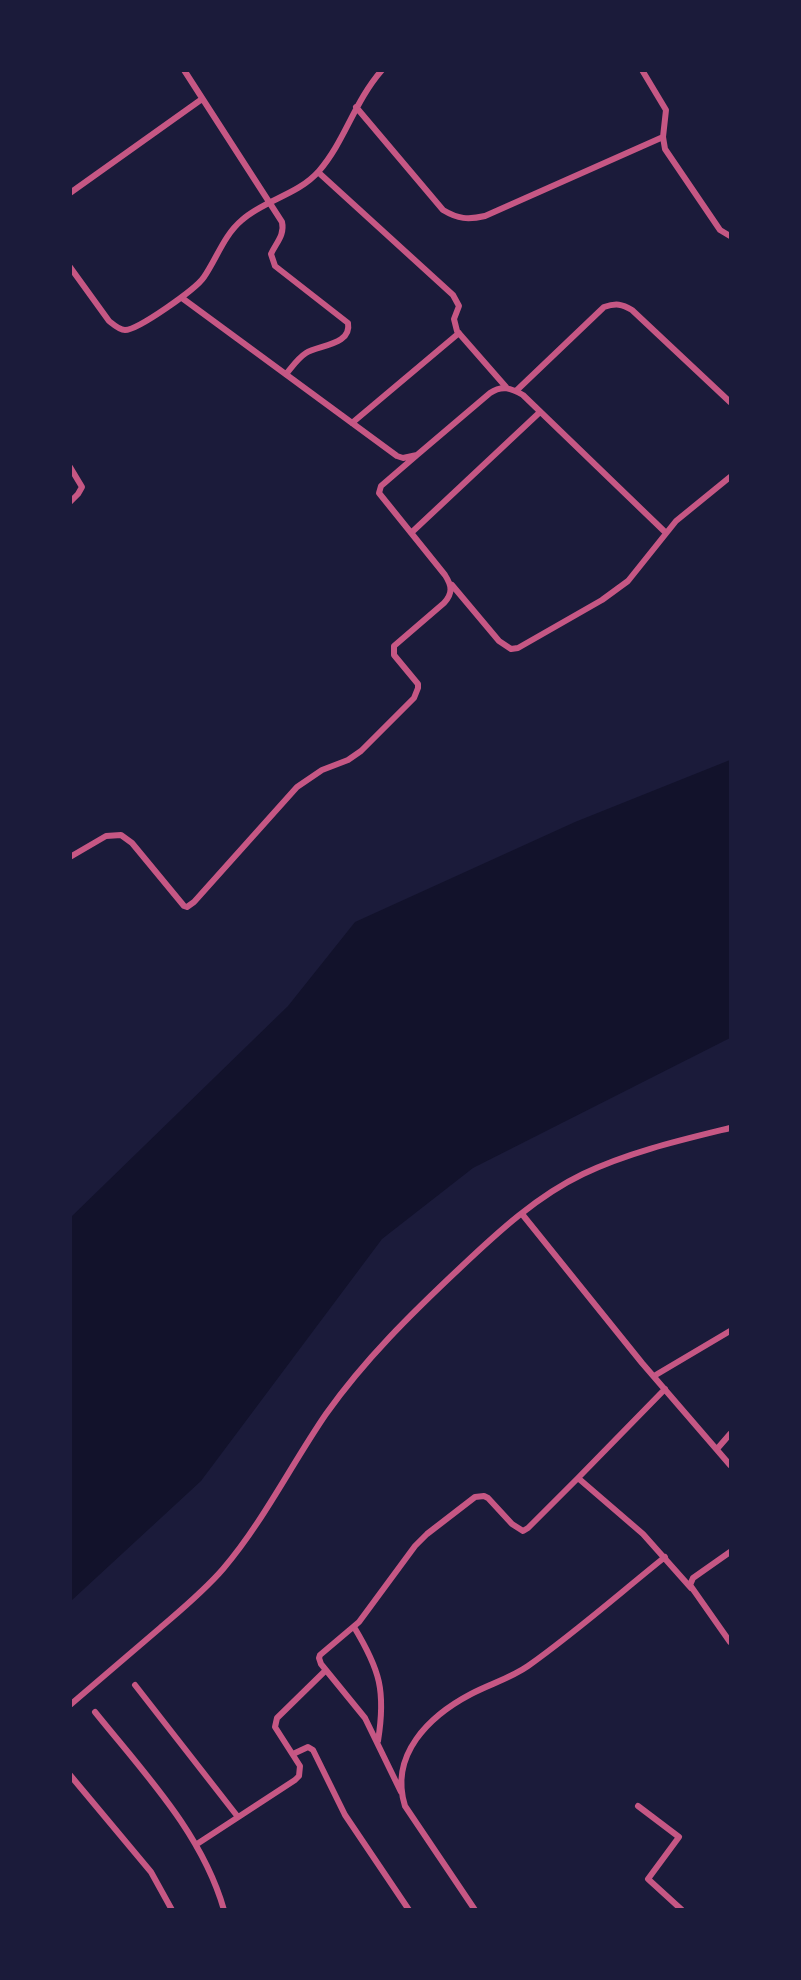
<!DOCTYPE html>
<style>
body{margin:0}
#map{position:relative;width:801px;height:1980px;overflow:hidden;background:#1b1b3a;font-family:"Noto Sans",sans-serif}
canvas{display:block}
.frame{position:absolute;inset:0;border:72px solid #1b1b3a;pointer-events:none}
</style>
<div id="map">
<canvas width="801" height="1980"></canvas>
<div class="frame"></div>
</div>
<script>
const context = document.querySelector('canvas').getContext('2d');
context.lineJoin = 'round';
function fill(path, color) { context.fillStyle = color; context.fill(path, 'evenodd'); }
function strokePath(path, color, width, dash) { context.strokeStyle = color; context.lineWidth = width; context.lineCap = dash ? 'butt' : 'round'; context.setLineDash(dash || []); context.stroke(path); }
fill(new Path2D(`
 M730,760v278l-257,130 -91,71 -181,242 -130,120v-384l217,-211 67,-84 220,-100z`), '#12122b');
strokePath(new Path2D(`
 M184,70l98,152c3,13 -6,21 -11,32l4,12 73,57c4,22 -29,22 -42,30 -8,5 -14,14 -20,21
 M642,70l24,40 -3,27 2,12 55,81 10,6
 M356,107l87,103c15,9 25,10 42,6l178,-79
 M318,172l135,123 6,11 -5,13 3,12 49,56
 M70,193l132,-94
 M70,267l39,54c5,4 10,9 16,9 13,0 71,-41 79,-53 13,-19 20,-42 38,-57 22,-20 56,-25 77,-49 26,-30 35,-69 63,-101
 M182,298l215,158 6,2 14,-3 73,-62c12,-8 21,-5 33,2l142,137
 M516,391l88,-84c12,-4 18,-3 28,3l98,92
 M352,423l107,-90
 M70,467l12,20 -4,7 -8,8
 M411,533l129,-121
 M452,585l47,56 12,8 7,-1 84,-48 26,-19 48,-60 54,-44
 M70,857l36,-21 15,-1 11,8 52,63 3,1 7,-5 103,-115 25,-17 26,-10 13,-9 53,-53 4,-10v-4l-24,-29v-9l50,-43c9,-10 8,-17 1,-28l-66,-82 2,-7 36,-31
 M522,1214l120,149 88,102
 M654,1376l76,-45
 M665,1389l-87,89 65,56 48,54
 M717,1449l13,-15
 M730,1552l-37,26 -3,7 40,57
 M354,1627c26,43 32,64 24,114
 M135,1685l103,132
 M70,1705c30,-26 60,-51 90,-77 22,-19 44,-37 63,-59 40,-47 68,-104 103,-155 39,-55 86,-101 135,-147 37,-35 76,-71 122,-93 46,-22 98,-34 147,-46
 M95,1712c49,61 107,121 129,198
 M293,1754l15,-7 5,3 32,65 64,95
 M70,1775l81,97 21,38
 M401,1792l-36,-74 -44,-54 -2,-6 1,-3 39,-33 56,-76 12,-12 48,-37 9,-1 4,2 24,26 11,7 5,-3 50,-50
 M638,1806l41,31 -31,42 34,31
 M197,1844l98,-64 4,-4 1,-10 -25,-39 2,-9 49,-48
 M475,1910l-70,-104c-16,-51 24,-90 66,-112 19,-10 40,-16 57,-28 48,-34 92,-73 137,-109`), '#c65784', 6);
</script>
